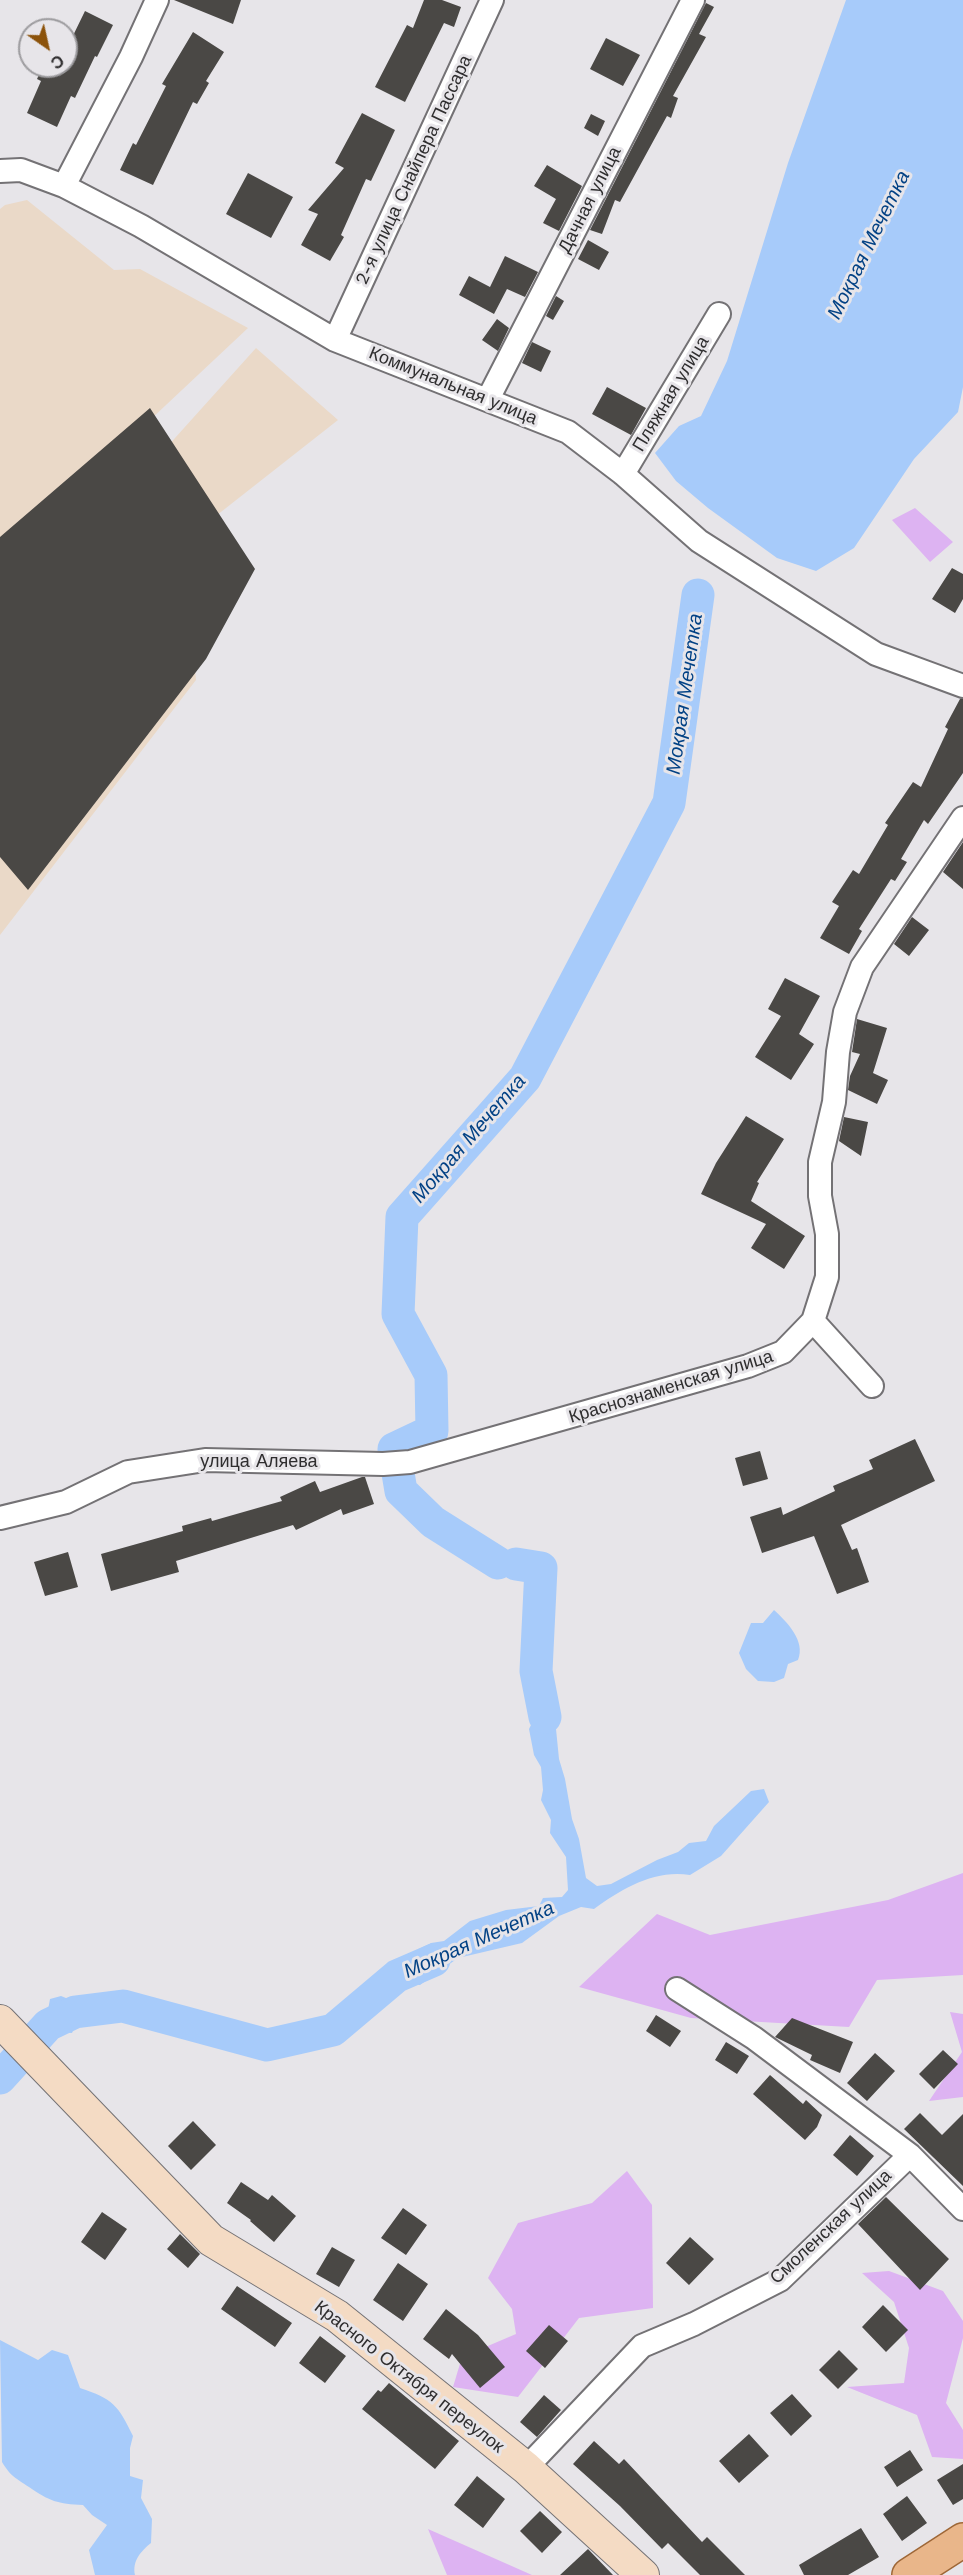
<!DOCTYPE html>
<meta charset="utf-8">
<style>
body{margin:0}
#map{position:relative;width:963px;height:2575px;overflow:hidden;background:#e7e5e9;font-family:"Work Sans",sans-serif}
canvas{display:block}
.north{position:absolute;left:18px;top:18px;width:60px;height:60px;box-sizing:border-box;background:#e7e5e9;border:2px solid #9d9c9f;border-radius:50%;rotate:146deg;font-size:16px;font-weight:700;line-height:24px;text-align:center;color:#2f2e2f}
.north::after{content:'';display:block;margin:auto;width:21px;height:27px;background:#8c530b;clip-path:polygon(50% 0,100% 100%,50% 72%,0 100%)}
</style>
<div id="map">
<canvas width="963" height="2575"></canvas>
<div class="north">С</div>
</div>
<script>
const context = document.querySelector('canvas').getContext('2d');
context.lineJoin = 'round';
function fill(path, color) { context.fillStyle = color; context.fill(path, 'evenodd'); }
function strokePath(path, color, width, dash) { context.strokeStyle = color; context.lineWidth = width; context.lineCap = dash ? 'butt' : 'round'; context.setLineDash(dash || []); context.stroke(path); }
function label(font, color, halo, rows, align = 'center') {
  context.font = font + ' "Work Sans",sans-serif'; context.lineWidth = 6; context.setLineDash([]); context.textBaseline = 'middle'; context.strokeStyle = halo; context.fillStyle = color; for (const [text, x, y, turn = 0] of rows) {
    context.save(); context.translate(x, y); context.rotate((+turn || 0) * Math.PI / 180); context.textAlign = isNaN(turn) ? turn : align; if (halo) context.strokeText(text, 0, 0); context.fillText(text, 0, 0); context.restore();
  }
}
fill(new Path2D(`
 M27,200l87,70 26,-1 108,59 -131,123 22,27 117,-130 82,72 -154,121 12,139 -196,255v-726l5,-4z`), '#ead9c8');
fill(new Path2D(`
 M915,508l38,34 -23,20 -38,-42z
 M963,1873v102l-86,5 -28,47 -158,-9 -112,-31 78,-73 53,21 178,-35z
 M950,2012l13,2v83l-34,4 33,-49z
 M627,2171l25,34 1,103 -74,10 -61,79 -65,-10 9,-30 54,-23 -4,-25 -24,-31 30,-55 74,-20z
 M889,2271l54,20 20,30v17l-17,65 17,27v29l-31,-2 -15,-42 -70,-28 57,-4 5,-35 -15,-46 -32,-29z
 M428,2529l104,46h-85z`), '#ddb3f2');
fill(new Path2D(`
 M846,0h117v387l-5,25 -44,47 -60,89 -38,23 -39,-13 -69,-50 -32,-27 -21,-28 24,-27 22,-10 26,-55 61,-198z
 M774,1610c13,12 32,31 24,50l-10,4 -4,14 -10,4 -16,-1 -12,-12 -7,-16 12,-30h12z
 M532,1672l12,1 11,46 4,40 6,20 7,40 7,20 7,39 11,8 14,-2 46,-24 21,-8 11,-9 17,-2 8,-15 37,-35 13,-2 5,13 -48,54 -31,19c-35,-6 -69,14 -96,34l-13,-2 -22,9 -37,27 -64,15 -38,27 -23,-3 -7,-6 3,-11 13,-3 11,-12 14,-7 13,-2 26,-20 36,-11 33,-4 4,-8 19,-1 6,-7 -2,-33 -16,-24 1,-13 -10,-20 2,-10 -2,-23 -7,-12 -5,-26 4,-8 -4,-39z
 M61,1996l27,11 -1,14 -11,2 -4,10 -10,-1 -12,10 -17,-18 15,-14 2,-11z
 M0,2340l38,20 14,-10 16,5 12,33c33,11 38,17 53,48l-3,12v28l13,4 -2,18 11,21 -1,24c-10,8 -19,18 -16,32h-40l-6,-25 18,-25 -15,-10 -9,-10c-25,-1 -34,-4 -54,-18 -13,-9 -18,-10 -27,-25z`), '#a7cbfa');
strokePath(new Path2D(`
 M498,1563l-65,-41 -32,-31 -7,-42 38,-18 -1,-56 -33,-61 4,-97 123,-139 144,-275 29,-208
 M516,1564l25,4 -5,103 9,46
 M0,2078l48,-53 27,-13 48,-6 144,39 66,-15 64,-54 37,-16`), '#a7cbfa', 33);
fill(new Path2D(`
 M174,0h67l-8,24z
 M424,0h18l19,7 -7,20 -10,-4 -39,79 -30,-15 32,-62 6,3z
 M706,3l8,4 -15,27 7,3 -33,59 5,2 -7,20 -4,-2 -47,86 -5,-2 -13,34 -12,-4z
 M85,11l28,14 -16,32 -2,-1 -20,42 -4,-2 -14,31 -30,-14 14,-32 -4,-2 6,-13h23v-16z
 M193,32l31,20 -18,29 3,2 -12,21 -4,-2 -40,83 -33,-15 13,-27 3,2 30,-59 -4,-2z
 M606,38l34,17 -17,31 -33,-17z
 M362,113l33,17 -24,51 -5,-2 -25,56 3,2 -14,24 -29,-16 17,-31 -10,-4 36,-42 -9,-5z
 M591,114l14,7 -7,15 -14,-8z
 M547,165l35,21 -23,45 -16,-8 13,-24 -22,-13z
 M248,173l45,24 -22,41 -45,-24z
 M588,240l21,12 -10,18 -21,-11z
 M505,256l33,16 -13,25 -18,-8 -13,25 -35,-19 10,-19 21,11z
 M556,296l8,5 -11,19 -7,-4z
 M497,319l12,9 -11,23 -16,-11z
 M532,342l19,9 -10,21 -19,-9z
 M607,387l39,21 -15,27 -39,-21z
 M150,408l105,161 -49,90 -178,231 -28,-33v-320z
 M952,568l11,6v25l-8,14 -23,-14z
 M960,699h3v74l-35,51 -4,-4 -23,39 6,3 -12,19 -4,-2 -32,50 3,2 -13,23 -29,-16 19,-32 -7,-4 21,-32 6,4 29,-49 -3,-2 28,-41 8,5 27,-58 -3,-2z
 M963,842v47l-20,-17z
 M912,917l17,13 -20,26 -15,-12z
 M785,978l35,18 -21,38 15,10 -23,36 -36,-23 26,-41 -13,-7z
 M857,1019l30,9 -14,45 15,7 -11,24 -29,-14 2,-14 10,-22 -8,-2z
 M746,1116l38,23 -27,43 2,1 -8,18 54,35 -21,33 -33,-21 15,-24 -65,-30 15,-31z
 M844,1117l24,5 -7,34 -22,-15z
 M915,1439l20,42 -94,44 11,25 5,-2 12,34 -32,12 -23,-58 -52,17 -12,-36 31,-10 2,8 52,-24 -2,-5 40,-17 -4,-9z
 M760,1451l8,28 -25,7 -8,-28z
 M362,1477h3l9,27 -31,11 -2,-6 -45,21 -3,-5 -117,36 3,11 -68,19 -10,-37 82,-23 -1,-5 29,-8 1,3 70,-20 -2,-4 35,-16 5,11z
 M68,1552l10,35 -33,9 -11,-34z
 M656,2015l25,16 -11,16 -24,-16z
 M792,2018l61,24 -13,31 -30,-13 2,-5 -37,-18z
 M726,2042l23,14 -12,18 -22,-14z
 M943,2050l15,14 -24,25 -15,-15z
 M875,2053l20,18 -28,30 -20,-18z
 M770,2075l33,29 3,-4 16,15 -5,12 -12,13 -52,-46z
 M920,2113l22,22 21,-21v72l-59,-57z
 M193,2121l23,24 -25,25 -23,-24z
 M850,2135l24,21 -17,20 -24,-21z
 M241,2182l27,18 4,-5 24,21 -22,26 -24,-21 1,-1 -24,-17z
 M886,2197l63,62 -29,31 -62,-66z
 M403,2208l24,17 -21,30 -25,-17z
 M102,2212l25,17 -22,31 -24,-18z
 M180,2234l20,20 -12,14 -21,-19z
 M690,2237l24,22 -25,26 -23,-22z
 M332,2247l23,13 -16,27 -23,-13z
 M398,2263l30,21 -25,37 -30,-21z
 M237,2286l55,37 -17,24 -54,-38z
 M883,2305l25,25 -22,22 -24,-25z
 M446,2309l32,26 27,32 -25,21 -28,-34 -3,5 -26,-20z
 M549,2325l19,16 -23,27 -19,-17z
 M320,2336l26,20 -21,27 -26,-20z
 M839,2350l19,19 -20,20 -19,-19z
 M389,2383l70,58 -24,28 -73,-60 16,-19 3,2z
 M792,2394l20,22 -21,20 -21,-23z
 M544,2395l17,15 -24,27 -17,-15z
 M749,2434l20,22 -30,27 -20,-22z
 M594,2441l25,23 5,-5 78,83 5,-5 38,38h-45l-32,-32 -6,6 -42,-43 -47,-42z
 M910,2450l13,20 -26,17 -13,-20z
 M963,2464v35l-10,6 -16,-25z
 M477,2476l28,23 -22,29 -29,-23z
 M907,2496l20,27 -25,18 -19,-27z
 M540,2511l22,21 -20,21 -22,-22z
 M861,2528l18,29 -31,18h-44l-5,-10z
 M588,2549l25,26h-53z`), '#4a4845');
const street = new Path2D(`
 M0,171l21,-1 43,16 77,40 194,114 233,92 55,42 76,67 177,113 87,32
 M64,186l67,-129 26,-57
 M335,340l157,-340
 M488,399l205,-399
 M623,474l96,-160
 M813,1321l59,65
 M0,1518l66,-16 62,-30 77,-12 178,4 27,-2 338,-96 35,-14 30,-31 14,-44v-43l-7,-38v-34l14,-60 4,-50 7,-40 17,-45 101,-149
 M677,1989l77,49 156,117 53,54
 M526,2468l116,-122 52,-22 86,-44 130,-125`);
const secondary = new Path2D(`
 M0,2021l211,219 126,76 189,152 117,107`);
const primary = new Path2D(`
 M909,2575l54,-35`);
strokePath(street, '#747275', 26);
strokePath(secondary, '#747275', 34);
strokePath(primary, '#9e6737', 36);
strokePath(street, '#fff', 22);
strokePath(secondary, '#f4dbc4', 32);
strokePath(primary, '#e9b68a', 33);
label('18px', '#2f2e2f', '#e7e5e9', [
 ["2-я улица Снайпера Пассара",414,170,-65],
 ["Дачная улица",590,200,-63],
 ["Коммунальная улица",453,386,22],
 ["Пляжная улица",671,394,-59],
 ["Краснознаменская улица",671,1387,-17],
 ["улица Аляева",259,1462],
 ["Смоленская улица",831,2227,-43],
 ["Красного Октября переулок",409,2377,38]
]);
label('italic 20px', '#034285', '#e7e5e9', [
 ["Мокрая Мечетка",869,245,-64],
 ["Мокрая Мечетка",685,694,-82],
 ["Мокрая Мечетка",469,1139,-49],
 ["Мокрая Мечетка",479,1940,-24]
]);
</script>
